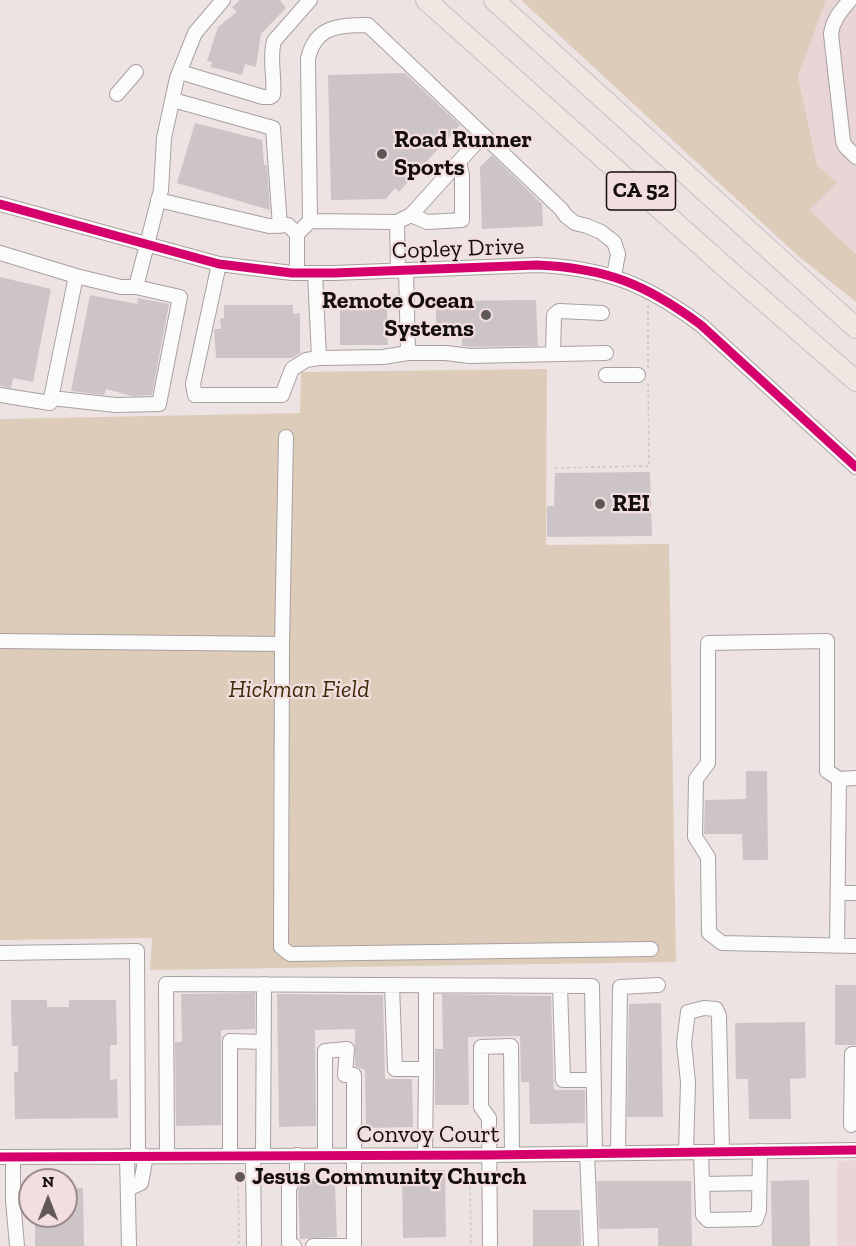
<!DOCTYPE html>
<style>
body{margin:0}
#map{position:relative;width:856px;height:1246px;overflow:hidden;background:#eee3e3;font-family:"Zilla Slab",serif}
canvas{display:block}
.north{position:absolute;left:18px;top:1168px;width:60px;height:60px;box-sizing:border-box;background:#f3dedf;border:2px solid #9a8a8b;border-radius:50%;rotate:0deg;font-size:16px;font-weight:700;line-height:24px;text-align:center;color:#140d0d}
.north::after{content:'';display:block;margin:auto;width:21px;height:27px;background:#605858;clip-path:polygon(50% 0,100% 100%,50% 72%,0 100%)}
</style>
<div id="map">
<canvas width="856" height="1246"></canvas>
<div class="north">N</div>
</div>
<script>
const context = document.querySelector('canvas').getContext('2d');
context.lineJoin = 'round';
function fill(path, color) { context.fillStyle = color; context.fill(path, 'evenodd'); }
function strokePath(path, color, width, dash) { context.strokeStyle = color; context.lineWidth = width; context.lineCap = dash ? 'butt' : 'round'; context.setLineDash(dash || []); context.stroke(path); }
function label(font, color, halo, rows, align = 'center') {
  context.font = font + ' "Zilla Slab",serif'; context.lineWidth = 4.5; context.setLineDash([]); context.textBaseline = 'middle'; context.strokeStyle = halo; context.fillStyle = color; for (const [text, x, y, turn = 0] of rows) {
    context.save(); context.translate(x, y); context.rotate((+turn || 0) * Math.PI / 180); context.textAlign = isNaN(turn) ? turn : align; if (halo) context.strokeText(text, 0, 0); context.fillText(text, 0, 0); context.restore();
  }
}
fill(new Path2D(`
 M826,0h30v254l-47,-44 8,-45 -19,-88z
 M856,1160v86h-19v-85z`), '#e9d5d5');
fill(new Path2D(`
 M521,0h305l-28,77 19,88 20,18 -28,27 47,44v48l-59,-47z
 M547,369l-1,176 123,-1 7,418 -526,8 2,-32 -152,2v-521l300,-6 1,-41z`), '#deccba');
fill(new Path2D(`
 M240,0h40l6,8 -25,26 -5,33 -11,-3 -3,11 -31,-8 1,-5 -5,-1 11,-34 19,-15 -5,-5z
 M405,73l55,52 -61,67 -4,-4 -9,11 -55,1 -3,-125z
 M195,123l67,17 2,25h3l3,45 -93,-27z
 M492,155l50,49 1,22 -61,3 -2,-62z
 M0,277l51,12 -18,93 -20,-4 -2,10 -11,-2z
 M90,295l47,9 1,-6 31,6 -17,91 -20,1 -26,-7 -2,6 -33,-4z
 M536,300l2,46 -68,1 -8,-1v-8h-26v-37z
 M340,304h47l1,41h-48z
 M224,305h69v9l7,-1v40l-8,5h-76l-2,-29h7l-1,-10 4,-1z
 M650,472l2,64 -105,1v-31h7l1,-33z
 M746,771h21l1,89h-25l-1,-26h-38l1,-34 41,-1z
 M835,985h21v60h-21z
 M255,993v36l-34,1v95l-45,1 -1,-84h7l-1,-48z
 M277,994l106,1 2,84h27l1,48 -47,1 -1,-58 -10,-4v-37l-40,1 1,96 -37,1z
 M442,994l109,2 3,94h31v33l-55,1 -1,-42h-8l-1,-46 -52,1 1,68h-34v-56h8z
 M11,1000h36v7h22v-7h47l1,45h-7v35l7,-1 1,39 -103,1 -1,-47h4v-26h-6z
 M661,1003l2,114h-36l2,-113z
 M805,1022l1,56 -16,1 1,40h-42l-1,-40h-12l-1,-56z
 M445,1170l1,67 -43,1 -1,-67z
 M332,1178l3,2v3l2,54 -37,2 -2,-49 6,-11z
 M809,1180l1,66h-38l-1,-65z
 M597,1181h94l1,65h-34v-18l-59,1z
 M66,1188h17l1,58h-49v-30h31z
 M533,1210h47l1,36h-48z`), '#ccc4c6');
const minor = new Path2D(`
 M850,0c-9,11 -17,19 -19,34l12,107 2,5 11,11
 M180,72l83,25h7l3,-2c2,-18 -4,-37 1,-54l36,-41
 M117,94l19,-22
 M173,100l100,28 7,98
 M158,200l111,26 19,-1 9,9
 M0,204l219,60 73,9h42l203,-8c69,3 109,19 164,60l155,142
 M411,215l16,7 35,-2v-45l-3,-13
 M310,221l87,1 1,49
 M397,222l14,-7 72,-80
 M0,253l76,23 -26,127 -50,-8
 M219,264l-26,120 2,11h87l10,-26 14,-9 13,-2 64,-1 25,-4h38l24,3 136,-3
 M406,270l2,83
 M297,273v-39l13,-13 -2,-162c7,-33 31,-34 60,-34l193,184 5,7 9,7 12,3 14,6 13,10 4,12 -4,22
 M315,273l4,85
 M76,276l45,11h15l25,-97 3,-52 13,-60 18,-45 28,-33
 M553,354l1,-39 5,-4 43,2
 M606,375h32
 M51,398l65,7 43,-1 21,-107 -44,-10
 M0,641l282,3 -1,303 9,7 361,-5
 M282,644l4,-207
 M839,779l-12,-8v-130l-119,2v120l-12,16 -1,58 13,20 1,76 13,10 134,3
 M838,893h18
 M837,946l2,-167 17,-1
 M0,953l137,-2 1,205
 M392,985l3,84h31l-1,86
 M426,985v84
 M560,986l3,94h31
 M851,1125l1,-71h4
 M686,1152l2,-70 -4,-39 4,-31 16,-4 12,1 3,7 3,136
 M701,1152l2,63 5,5 48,-1 3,-8 1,-60
 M618,1153l2,-166 38,-2
 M587,1154l4,92
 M127,1156l2,90
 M167,1156l-1,-172 426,2 3,167
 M230,1156v-115l34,1
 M253,1156l1,90
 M263,1156l1,-172
 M0,1157l489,-2 367,-5
 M13,1157v43l4,46
 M702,1184l57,-1
 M128,1189l13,-6 5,-27
 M294,1246l-5,-3v-55l8,-16v-17
 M313,1246h41v-171h-9l2,-26 -22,2v104
 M490,1246l-1,-128 -8,-11v-60l30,-1 1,109`);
const highway = new Path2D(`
 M426,0l299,267 131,114
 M494,0l362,328`);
strokePath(minor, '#a8a0a0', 16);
strokePath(highway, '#c5c0c0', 22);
strokePath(new Path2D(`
 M648,368v-64
 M555,468l94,-2 -1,-84
 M238,1169l1,77
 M467,1169l3,6 1,71`), '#c9c6c6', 1.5, [3, 3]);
strokePath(minor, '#fcfbfb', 14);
strokePath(highway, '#f1e6e1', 20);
strokePath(new Path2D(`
 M0,204l219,60 73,9h42l203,-8c69,3 109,19 164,60l155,142
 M0,1157l489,-2 367,-5`), '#d6006c', 9);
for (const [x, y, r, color] of [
 [382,154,6,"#605858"],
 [486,315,6,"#605858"],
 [600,504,6,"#605858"],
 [240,1177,6,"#605858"]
]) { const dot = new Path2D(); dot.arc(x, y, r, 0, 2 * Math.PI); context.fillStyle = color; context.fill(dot); strokePath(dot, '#f3dedf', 2); }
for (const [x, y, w] of [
 [641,191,69]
]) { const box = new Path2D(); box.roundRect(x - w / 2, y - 19, w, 38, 4.5); context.fillStyle = '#f3dedf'; context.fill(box); strokePath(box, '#140d0d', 1.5); }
label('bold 22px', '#140d0d', null, [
 ["CA 52",641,191]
]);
label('bold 24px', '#140d0d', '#f3dedf', [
 ["Road Runner",394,140],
 ["Sports",394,168],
 ["Remote Ocean",474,301,"right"],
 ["Systems",474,329,"right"],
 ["REI",612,504],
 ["Jesus Community Church",252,1177]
], 'left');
label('24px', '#140d0d', '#f3dedf', [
 ["Copley Drive",458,249,-2],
 ["Convoy Court",428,1135]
]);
label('italic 24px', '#402b09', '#f3dedf', [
 ["Hickman Field",299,690]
]);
</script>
